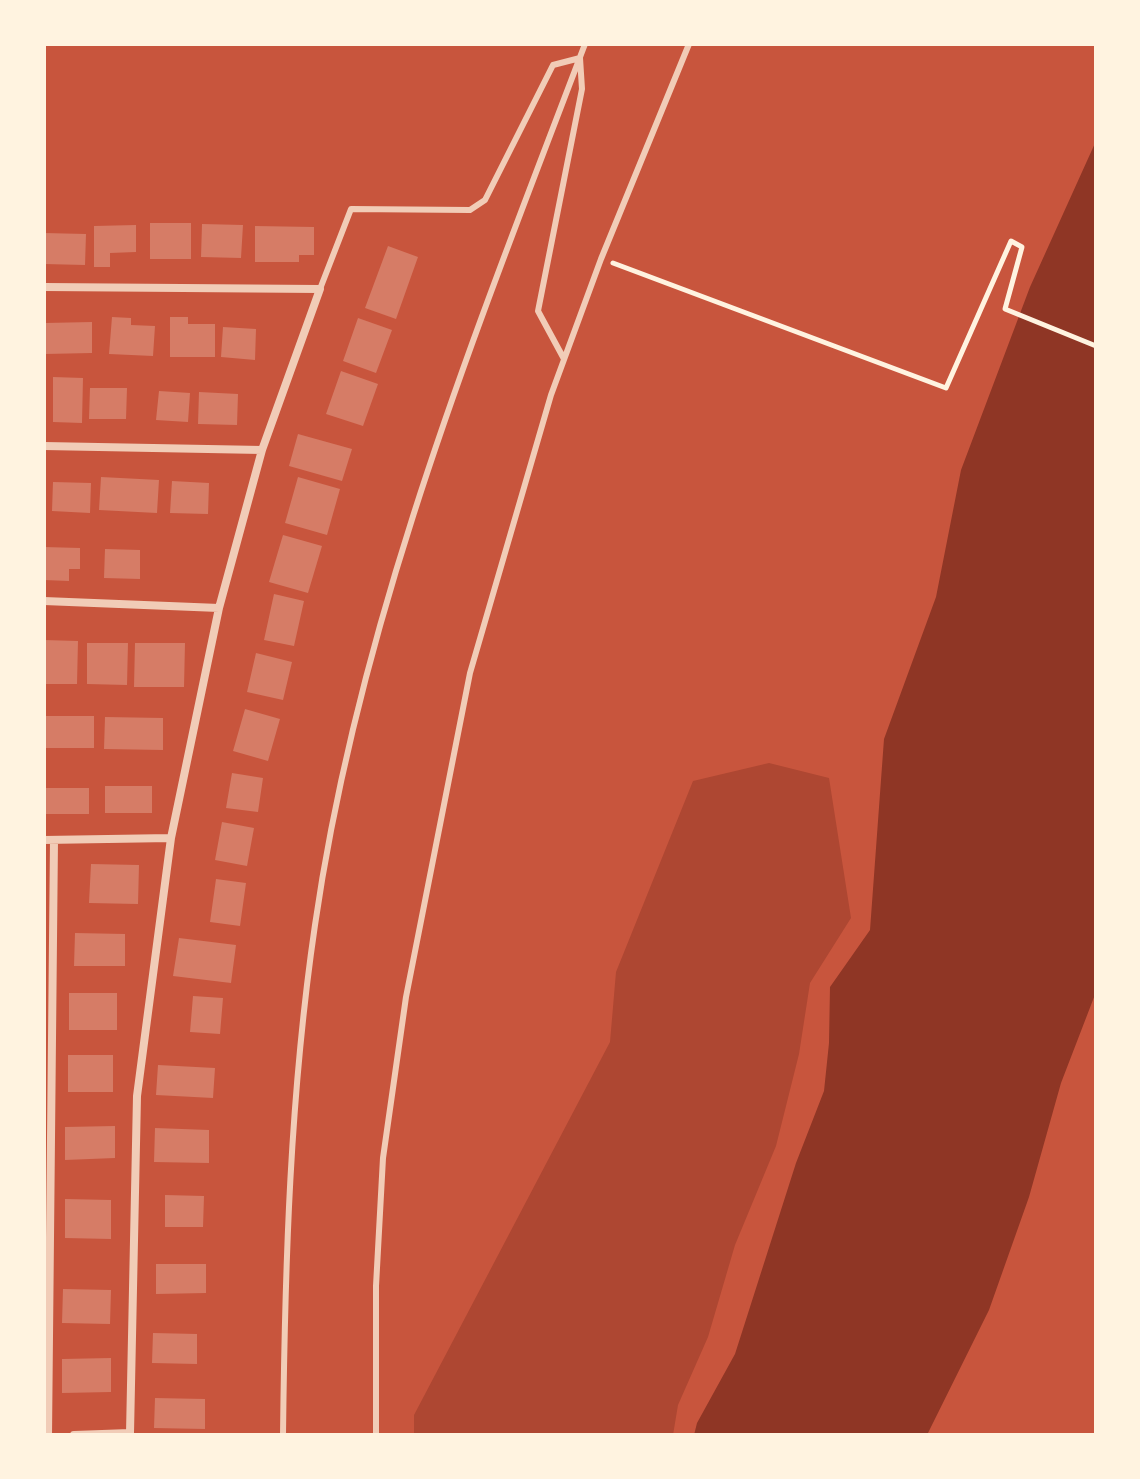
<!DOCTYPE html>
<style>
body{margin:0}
#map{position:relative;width:1140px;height:1479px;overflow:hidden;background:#c8553d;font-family:Figtree,sans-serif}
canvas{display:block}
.frame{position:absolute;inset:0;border:46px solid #fff3e0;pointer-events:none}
</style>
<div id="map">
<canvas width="1140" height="1479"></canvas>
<div class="frame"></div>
</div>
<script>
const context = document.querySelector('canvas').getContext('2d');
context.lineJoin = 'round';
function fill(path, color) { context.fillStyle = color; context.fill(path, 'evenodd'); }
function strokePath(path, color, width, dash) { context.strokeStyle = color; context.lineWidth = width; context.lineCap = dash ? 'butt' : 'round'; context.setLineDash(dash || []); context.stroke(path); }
fill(new Path2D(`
 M769,763l60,15 22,140 -41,65 -11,71 -23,92 -41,99 -27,92 -30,68 -5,30h-259v-20l196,-373 6,-70 77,-191z`), '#ae4732');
fill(new Path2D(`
 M1096,141v851l-35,91 -32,114 -40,113 -62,125h-233l3,-12 38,-69 61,-191 28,-72 5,-48 1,-56 40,-57 14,-191 52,-142 25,-127 69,-183z`), '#8f3625');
fill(new Path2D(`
 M150,223h41v36h-41z
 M202,224l41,1 -2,33 -40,-1z
 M136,225v27l-26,1v14h-16v-41z
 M255,226l59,1v28h-15v7h-44z
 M44,233l42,1 -1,31 -41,-1z
 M388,246l30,11 -22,62 -31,-11z
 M112,317l19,1v7l24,1 -2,30 -44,-2z
 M170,317h18v7h27v33h-45z
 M358,318l34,12 -16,43 -33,-12z
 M92,322v31l-47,1v-31z
 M223,327l33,2 -1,31 -34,-3z
 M341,371l37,13 -15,42 -37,-12z
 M53,377l30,1 -1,45 -29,-1z
 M90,388h37l-1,31h-37z
 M159,391l31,2 -2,29 -32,-2z
 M199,392l39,2 -1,31 -39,-1z
 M298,434l54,15 -10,32 -53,-15z
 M101,477l58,3 -2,33 -58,-3z
 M298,477l42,12 -13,46 -42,-12z
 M172,481l37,2 -1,31 -38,-1z
 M53,482l38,1 -1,30 -38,-2z
 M283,535l39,11 -14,47 -39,-11z
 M44,547l36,1v21h-11v12l-25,-1z
 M105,549l35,1v29l-36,-1z
 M274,594l30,7 -10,45 -30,-6z
 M44,640l34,1 -1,43h-33z
 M87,643h41l-1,42 -40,-1z
 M135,643h50l-1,44h-50z
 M256,653l36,9 -9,38 -36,-8z
 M245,709l35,10 -12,42 -35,-10z
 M44,716h50v32h-50z
 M105,717l58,1v32l-59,-1z
 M232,773l31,5 -5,34 -32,-4z
 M105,786h47v27h-47z
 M44,788h45v26h-45z
 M222,822l32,6 -7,38 -32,-6z
 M91,864l48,1 -1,39 -49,-1z
 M216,879l30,4 -6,43 -30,-4z
 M75,933l50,1v32h-51z
 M179,938l57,7 -5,38 -58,-7z
 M69,993h48v37h-48z
 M193,996l30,2 -3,36 -30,-2z
 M68,1055h45v37h-45z
 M158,1065l57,3 -2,30 -57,-3z
 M115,1126v32l-50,2v-33z
 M155,1128l54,2v33l-55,-1z
 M165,1195l39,1 -1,31h-38z
 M65,1199l46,1v39l-46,-1z
 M156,1264h50v29l-50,1z
 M63,1289l48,1 -1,34 -48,-1z
 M153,1333l44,1v30l-45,-1z
 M111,1358v34l-49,1v-34z
 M155,1398l50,1v30l-51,-1z`), '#d67c66');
strokePath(new Path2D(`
 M613,263l333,125 65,-147 11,6 -17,62 91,37`), '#fff3e0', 5);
strokePath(new Path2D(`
 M320,289l31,-80 119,1 15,-10 68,-135 27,-7 2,31 -44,222 26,48
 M283,1435c2,-171 7,-340 32,-510 44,-306 161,-594 270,-881
 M376,1435v-149l7,-128 23,-161 64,-324 81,-278 50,-136 88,-215`), '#f1ccb7', 6);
strokePath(new Path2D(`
 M44,287l276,2 -58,161 -43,158 -48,230 -34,258 -7,337 -56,2
 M44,446l218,4
 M44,601l175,7
 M44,840l127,-2
 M48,1435l6,-595`), '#f1ccb7', 8);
</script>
